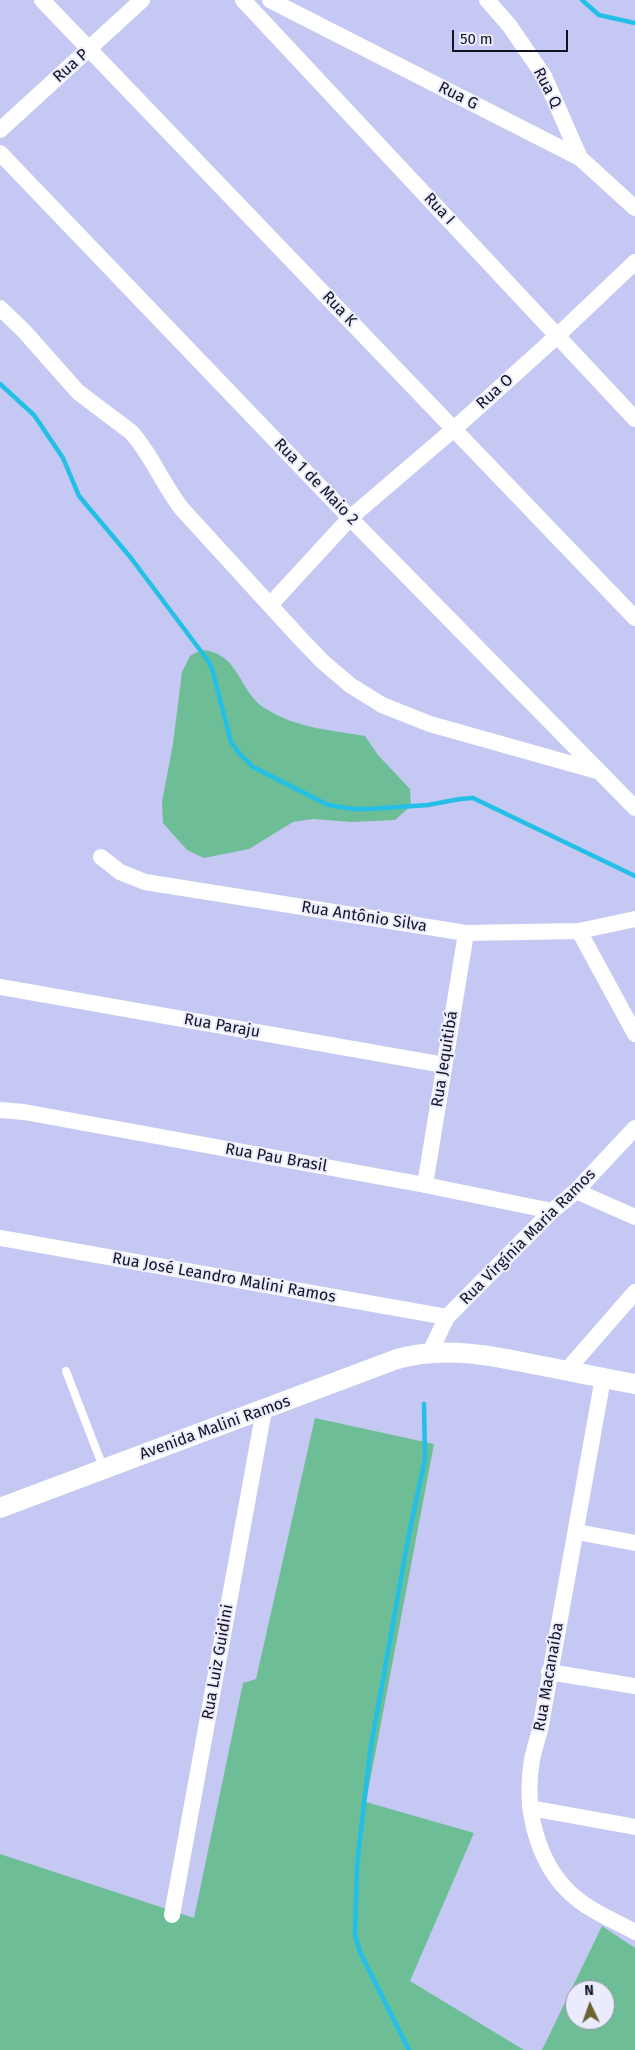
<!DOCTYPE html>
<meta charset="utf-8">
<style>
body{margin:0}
#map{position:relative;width:635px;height:2050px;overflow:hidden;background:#c5c8f2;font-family:"Fira Sans",sans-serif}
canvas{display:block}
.north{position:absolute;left:565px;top:1980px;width:50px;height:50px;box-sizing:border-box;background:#eaebfd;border:1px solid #9495a5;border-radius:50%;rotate:357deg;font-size:14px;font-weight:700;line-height:20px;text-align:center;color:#131422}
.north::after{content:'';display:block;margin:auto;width:18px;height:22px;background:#6b6431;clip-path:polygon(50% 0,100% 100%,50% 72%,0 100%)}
.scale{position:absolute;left:452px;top:30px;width:116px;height:22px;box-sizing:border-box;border:2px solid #131422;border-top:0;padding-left:6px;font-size:15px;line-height:18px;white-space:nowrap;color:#131422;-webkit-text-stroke:4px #eaebfd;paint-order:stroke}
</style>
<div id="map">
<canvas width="635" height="2050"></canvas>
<div class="north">N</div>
<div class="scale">50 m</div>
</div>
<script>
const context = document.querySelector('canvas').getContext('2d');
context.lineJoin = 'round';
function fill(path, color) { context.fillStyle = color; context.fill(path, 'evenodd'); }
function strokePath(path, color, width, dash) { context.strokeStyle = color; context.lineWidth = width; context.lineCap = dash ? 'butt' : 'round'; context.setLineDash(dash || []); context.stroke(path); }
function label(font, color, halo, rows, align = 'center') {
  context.font = font + ' "Fira Sans",sans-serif'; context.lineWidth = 4; context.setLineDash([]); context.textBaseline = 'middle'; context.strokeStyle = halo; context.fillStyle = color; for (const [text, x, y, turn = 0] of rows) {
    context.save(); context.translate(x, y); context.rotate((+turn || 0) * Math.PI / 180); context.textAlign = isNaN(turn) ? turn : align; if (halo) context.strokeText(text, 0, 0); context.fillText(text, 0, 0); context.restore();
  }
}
fill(new Path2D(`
 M201,650c39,2 37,42 65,59 30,19 65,21 99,27l13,19 32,34 1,17 -16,14 -43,2 -39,-3 -20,3 -44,27 -45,9 -17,-8 -24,-27 -1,-21 11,-58 9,-72 8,-16z
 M315,1418l119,26 -68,358 108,31 -64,148 114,69h-524v-196l194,64 49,-235 13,-4z
 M602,1926l33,22v102h-93zM575,1990h30v30h-30z`), '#6dbe96');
strokePath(new Path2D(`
 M582,0l17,15 36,8
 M0,384l34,31 29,43 16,38 52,62 78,104 4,10 18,70 8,11 14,14 75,38 25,4h16l59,-4 32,-6 13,-1 162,78
 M409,2050l-49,-98 -5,-17 2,-70 13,-113 38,-213 17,-80 -1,-55`), '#23bfe7', 4.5);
strokePath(new Path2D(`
 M66,1371l37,96`), '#fff', 8);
strokePath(new Path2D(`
 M42,0l593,618
 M243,0l392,419
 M270,0l310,158 55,50
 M487,0l22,25 35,51 36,82
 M0,130l142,-130
 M0,153l350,365 285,290
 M0,308l24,23 54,61 53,40c21,23 32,53 51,77l117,128 23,24 28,24 32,20 48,19 167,47
 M270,605l80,-87 104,-89 103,-93 78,-74
 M101,857l19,15 25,10 321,51 113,-2 56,-12
 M579,931l56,103
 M0,987l444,78
 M0,1110l24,2 401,73 127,26
 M425,1185l41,-252
 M576,1191l59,26
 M0,1238l447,79
 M430,1352l17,-35 105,-106 24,-20 59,-63
 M567,1370l68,-78
 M603,1378l-63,352c-3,10 -6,20 -8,30 -9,50 6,111 49,142 16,12 36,20 54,30
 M577,1532l58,11
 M549,1672l86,14
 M530,1808l105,19
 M172,1915l92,-505`), '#fff', 16);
strokePath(new Path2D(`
 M0,1508l397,-149c47,-13 93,-4 140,6 33,6 65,13 98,19`), '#fff', 20);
label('16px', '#131422', '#eaebfd', [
 ["Rua P",71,66,-42],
 ["Rua Q",547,88,63],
 ["Rua G",458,96,27],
 ["Rua I",439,209,47],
 ["Rua K",339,309,46],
 ["Rua O",495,392,-42],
 ["Rua 1 de Maio 2",316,482,46],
 ["Rua Antônio Silva",364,917,9],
 ["Rua Paraju",222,1026,10],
 ["Rua Jequitibá",445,1059,-81],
 ["Rua Pau Brasil",276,1158,10],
 ["Rua Virgínia Maria Ramos",528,1237,-45],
 ["Rua José Leandro Malini Ramos",224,1278,10],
 ["Avenida Malini Ramos",215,1428,-20],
 ["Rua Luiz Guidini",218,1662,-80],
 ["Rua Macanaíba",549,1677,-80]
]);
</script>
